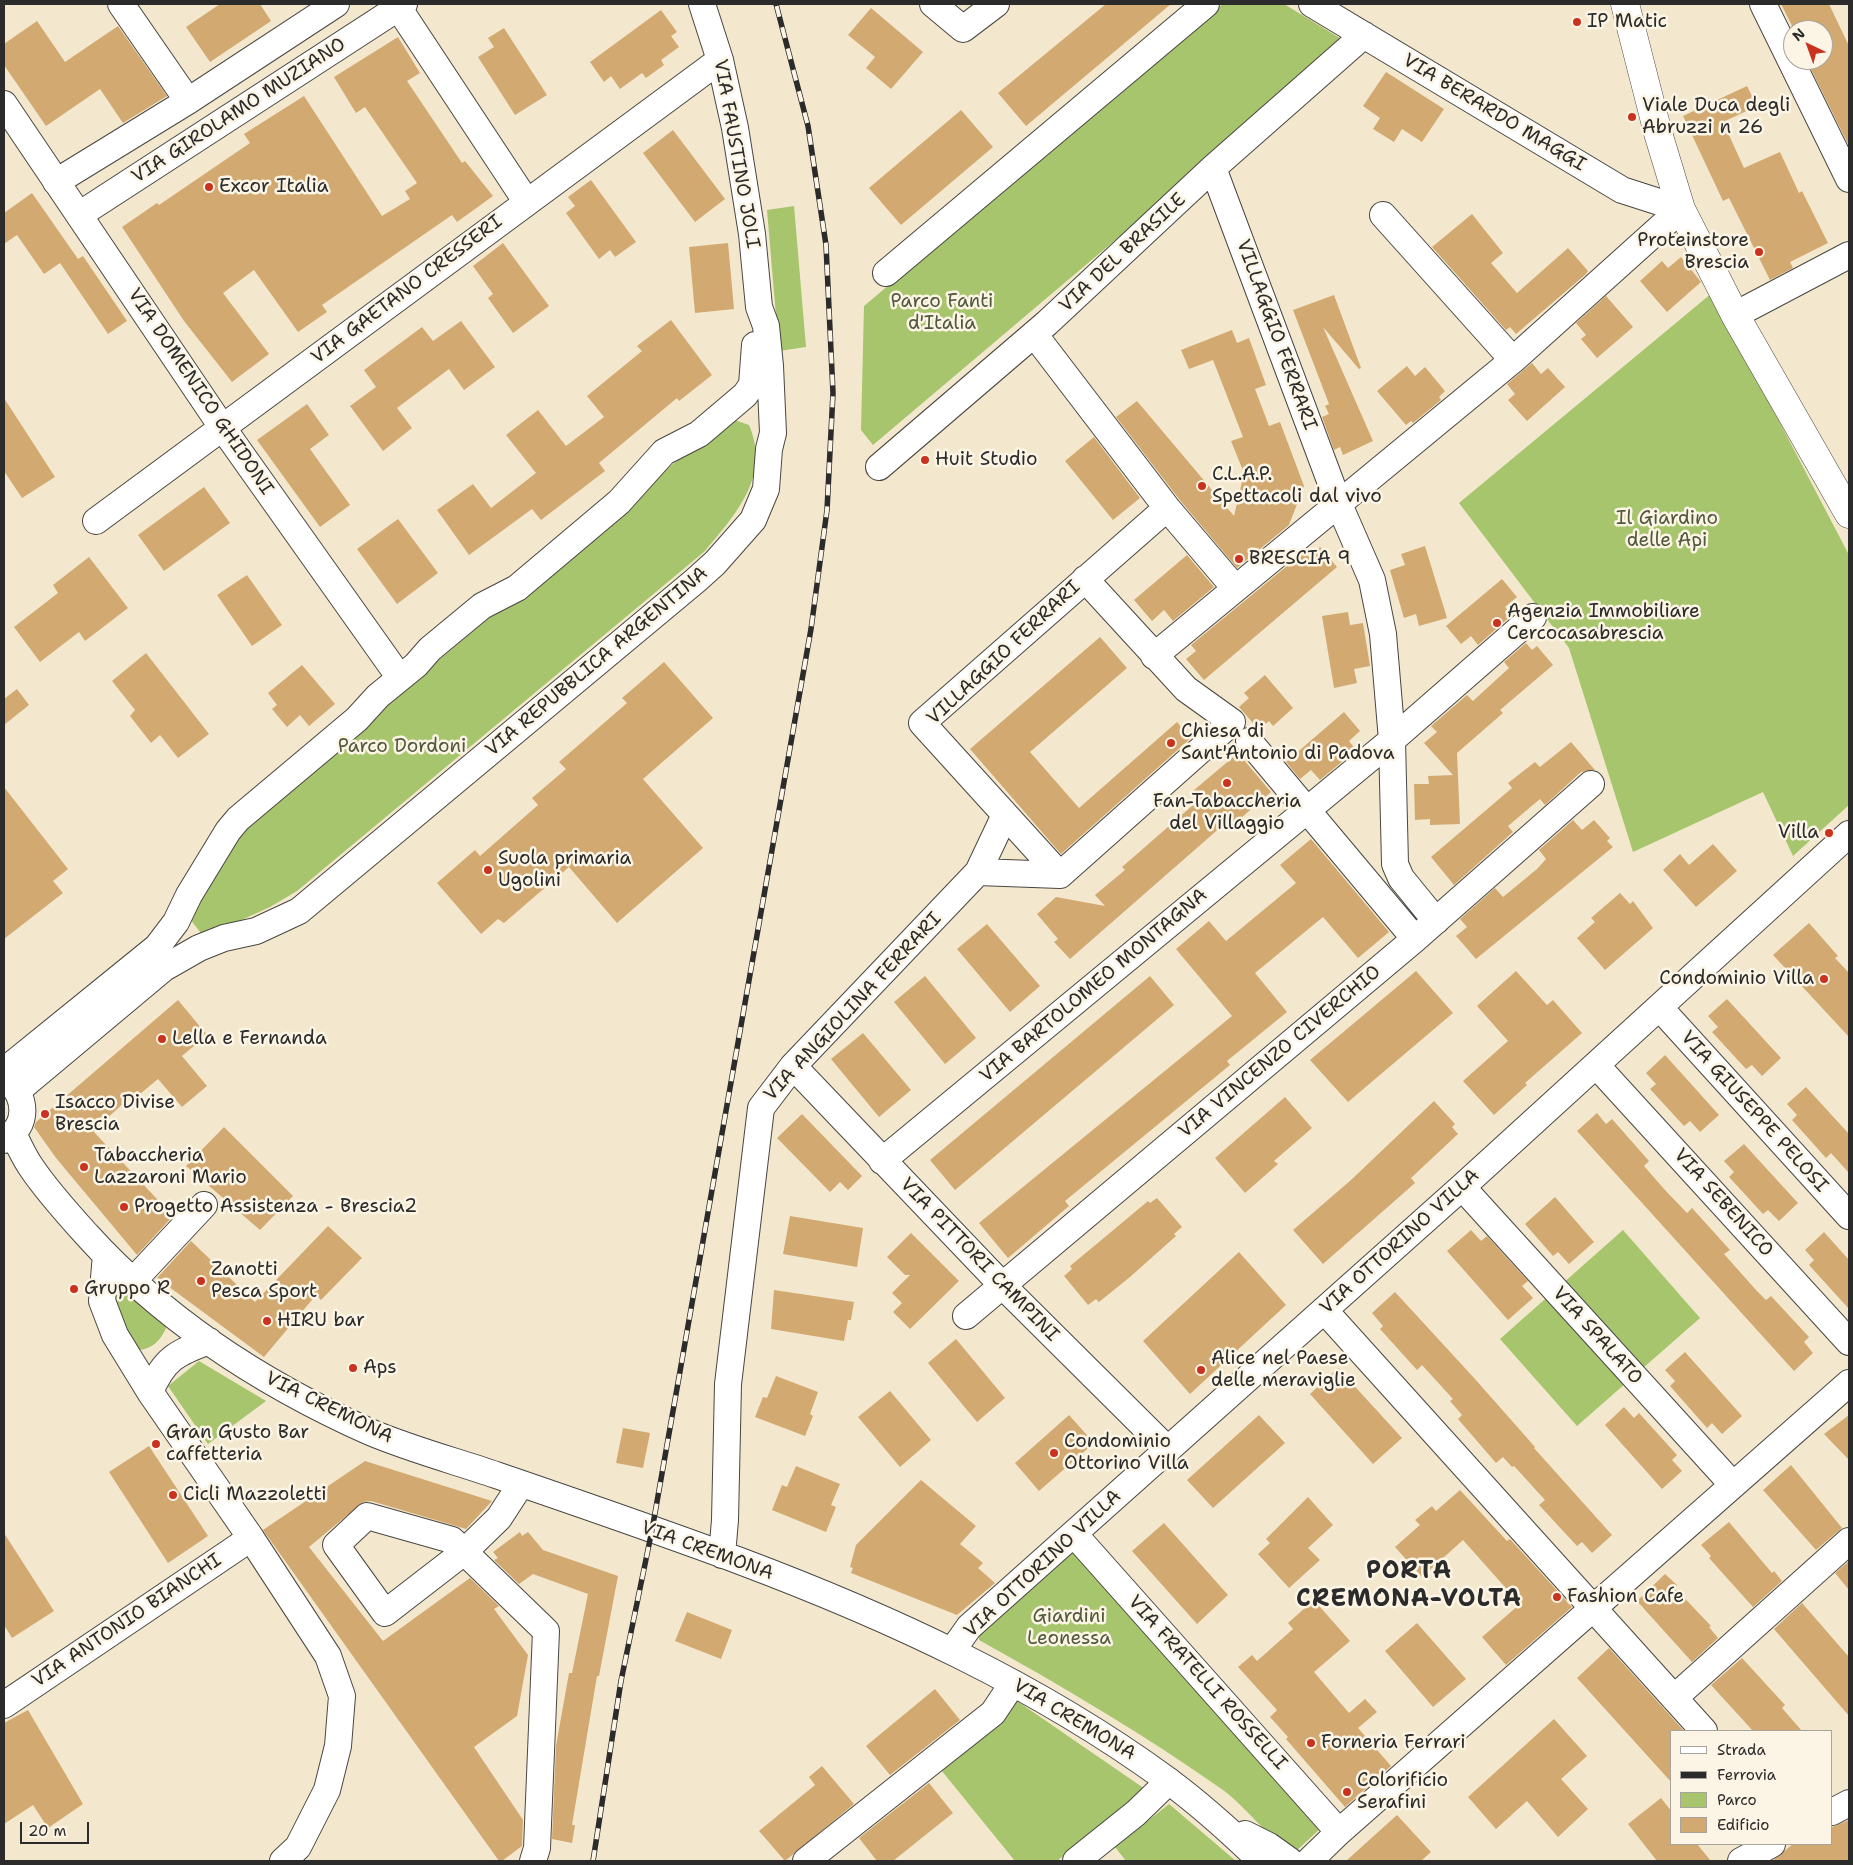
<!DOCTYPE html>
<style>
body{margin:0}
#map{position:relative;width:1853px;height:1865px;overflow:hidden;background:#f3e8cd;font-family:"Shantell Sans",sans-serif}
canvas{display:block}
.frame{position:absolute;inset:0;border:5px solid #2b2b2b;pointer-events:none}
.legend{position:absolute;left:1670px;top:1730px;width:162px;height:115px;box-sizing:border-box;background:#fcf5e5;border:1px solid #a8a49b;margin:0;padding:6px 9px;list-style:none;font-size:15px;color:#2b2b2b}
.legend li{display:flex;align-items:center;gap:10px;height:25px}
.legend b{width:25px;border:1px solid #a8a49b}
.north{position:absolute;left:1783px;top:20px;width:50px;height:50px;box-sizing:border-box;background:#fcf5e5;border:1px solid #a8a49b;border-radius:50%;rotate:318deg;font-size:14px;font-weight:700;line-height:20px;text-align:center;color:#2b2b2b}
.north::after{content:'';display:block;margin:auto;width:18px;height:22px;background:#c8321e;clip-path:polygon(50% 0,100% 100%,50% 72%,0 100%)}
.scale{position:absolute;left:20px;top:1822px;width:69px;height:22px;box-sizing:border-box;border:2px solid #2b2b2b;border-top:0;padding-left:6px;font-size:15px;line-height:18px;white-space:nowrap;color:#2b2b2b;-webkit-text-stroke:4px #fcf5e5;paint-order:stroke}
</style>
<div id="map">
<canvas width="1853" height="1865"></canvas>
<div class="frame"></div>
<ul class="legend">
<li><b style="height:6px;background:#fff"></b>Strada</li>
<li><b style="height:6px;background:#2b2b2b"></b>Ferrovia</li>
<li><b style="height:14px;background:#a6c56c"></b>Parco</li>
<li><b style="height:14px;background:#d3a972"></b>Edificio</li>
</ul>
<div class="north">N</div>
<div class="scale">20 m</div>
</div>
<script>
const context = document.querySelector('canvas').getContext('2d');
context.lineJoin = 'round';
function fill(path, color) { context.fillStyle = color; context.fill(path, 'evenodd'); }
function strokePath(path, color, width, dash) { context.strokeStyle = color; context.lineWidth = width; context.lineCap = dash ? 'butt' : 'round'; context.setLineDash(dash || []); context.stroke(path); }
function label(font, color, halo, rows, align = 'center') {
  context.font = font + ' "Shantell Sans",sans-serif'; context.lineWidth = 5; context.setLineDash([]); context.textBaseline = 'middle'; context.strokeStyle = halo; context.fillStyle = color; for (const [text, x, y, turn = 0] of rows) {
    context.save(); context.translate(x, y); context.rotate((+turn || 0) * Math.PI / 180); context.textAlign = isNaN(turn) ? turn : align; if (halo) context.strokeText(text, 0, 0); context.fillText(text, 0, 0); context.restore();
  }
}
fill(new Path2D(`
 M1223,4h61l59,36 -1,8 -469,397 -12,-15 3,-124z
 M794,206l12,141 -27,4 -12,-141z
 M1712,293l137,262v250l-56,51 -30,-64 -130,60 -64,-204 -110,-145z
 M732,419l17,6c22,51 -13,89 -44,126l-408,340 -27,16 -66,30 -18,-23 39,-67 197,-173 300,-251z
 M1623,1230l77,88 -123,108 -77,-87z
 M116,1287l47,35 3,6c-5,12 -14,21 -27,22l-12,-18 -15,-43z
 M199,1361l67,40 -58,43 -40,-58z
 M1073,1551l249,276 -28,26c-22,-11 -49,-47 -71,-63 -78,-55 -161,-104 -244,-150v-5z
 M1017,1701l128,88 -88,72h-42l-78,-96z
 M1169,1804l67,57h-110l-11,-14z`), '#a6c56c');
fill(new Path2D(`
 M220,4h40l11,17 -61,41 -24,-35z
 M1106,4h65l-145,122 -28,-33z
 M1781,4h48l20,42v100l-38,-77 12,-6v-33h-29z
 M871,8l52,44 -32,37 -25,-21 9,-11 -27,-22z
 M661,10l16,22 -6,4 8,11 -18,13 3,5 -18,13 -4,-5 -22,16 -9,-13 -7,6 -14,-20z
 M37,21l28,41 53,-36 49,70 -44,27 -23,-34 -54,37 -42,-61v-21z
 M504,28l43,67 -32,20 -37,-58 16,-10 -6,-9z
 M398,37l22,36 -13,8 55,82 3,-2 28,35 -36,26 -5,-7 -130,90 5,7 -29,20 -44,-62 -31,23 46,61 -37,28 -48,-61 -62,-94 35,-24 2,2 91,-62 -6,-9 60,-38 78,120 28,-17 -5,-8 12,-8 -52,-76 -9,6 -22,-36z
 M1386,72l58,37 -22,33 -20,-13 -8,13 -21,-13 7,-11 -17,-12z
 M1747,86l10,20 -34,16 21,46 36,-16 19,41 3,-2 26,52 -38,19 3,6 -23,12 -41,-82 -6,3 -40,-85z
 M961,110l32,37 -92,78 -32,-37z
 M673,130l52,69 -30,23 -52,-69z
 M591,180l45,62 -21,15 -5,-7 -11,9 -33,-46 9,-7 -7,-9z
 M32,193l46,66 5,-3 44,65 -19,13 -48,-71 -16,11 -27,-39 -13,9v-31z
 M1472,214l31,39 -12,10 26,30 51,-45 20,23 -2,3 -70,60 -6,-7 -4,3 -74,-83z
 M503,243l46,63 -36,27 -25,-35 5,-4 -20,-28z
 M728,243l6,66 -39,4 -6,-66z
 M1681,257l20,25 -34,30 -27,-31 22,-20 6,7z
 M1334,295l27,73 -2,1 -36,-42 50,114 -30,14 -3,-8 -6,3 -12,-33 7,-3 -4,-8 4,-2 -36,-94z
 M1606,296l27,31 -36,31 -16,-19 5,-4 -10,-12z
 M671,320l41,55 -33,26 -2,-3 -78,65 6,8 -64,49 -9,-11 -63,46 -32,-45 36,-26 18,24 45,-35 -30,-38 32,-25 28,36 38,-29 -17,-21 55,-45 -5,-5z
 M461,321l34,46 -31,23 -15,-21 -52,39 15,20 -29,23 -33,-45 26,-19 -12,-17 58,-43 11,14z
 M1232,330l5,13 12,-5 17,47 -11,4 14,37 11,-4 24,64 -15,39 -52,43 -58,-69 -63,-82 21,-16 97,115 10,-43 -13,-32 12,-4 -30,-77 -24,9 -8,-19z
 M1532,363l9,11 7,-6 17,19 -38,34 -19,-21 7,-6 -8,-10z
 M1407,366l8,10 10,-9 20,24 -6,6 2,3 -28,23 -2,-2 -5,4 -29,-34z
 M4,398l51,79 -33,21 -18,-27z
 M307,404l22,31 -19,14 40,56 -30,22 -63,-87z
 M1094,437l46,61 -27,22 -48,-59z
 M204,487l26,36 -66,48 -26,-36z
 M398,519l40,54 -41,31 -40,-55z
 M1425,546l22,72 -28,8 -3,-12 -12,4 -14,-48 15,-5 -4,-11z
 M1320,547l17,20 -133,113 -18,-21 10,-8 -5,-6 113,-93 5,5z
 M1187,555l27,32 -41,34 -9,-11 -12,11 -18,-21z
 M89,557l39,51 -43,33 -6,-9 -39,30 -26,-35 44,-34 -5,-8z
 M247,575l35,50 -30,21 -35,-51z
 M1502,579l15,18 -12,10 7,8 -34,30 -7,-9 -10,8 -15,-18z
 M1348,612l2,13 13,-2 7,43 -16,3 3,14 -23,5 -12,-72z
 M1100,637l27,31 -97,84 49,56 98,-86 14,16 -130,116 -91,-105z
 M1526,643l6,7 5,-4 16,19 -53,45 3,3 -46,40 3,71 -30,1v-6l-15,1 -1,-36h15l-1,-8 25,-1 -29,-32 13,-11 -6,-6 36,-31 6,6 36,-33 -5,-6z
 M146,653l63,81 -31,24 -18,-23 -9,8 -21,-27 5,-6 -23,-29z
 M664,662l49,56 -70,61 60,69 -86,75 -48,-56 -65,56 -6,-4 -17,15 -44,-51 38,-33 5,6 58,-51 -6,-7 34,-29 -7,-7 68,-59 -5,-5z
 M302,665l33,39 -26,22 -9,-11 -13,12 -15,-18 5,-4 -9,-12z
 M1265,675l28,33 -20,18 -4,-5 -10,9 -20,-23 10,-9 -5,-5z
 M17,689l12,16 -25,20v-26z
 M1344,712l16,19 -11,10 7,9 -36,30 -9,-10 -11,9 -14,-17z
 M1571,742l24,28 -14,2 -36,33 -5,-6 -32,27 5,6 -59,53 -23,-28 81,-69 -4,-5 27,-21 5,5z
 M1238,753l33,39 -45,39 -4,-5 -152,133 -16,-17 4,-3 -21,-25 19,-17 49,9 -10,-11 30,-25 -3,-3 78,-68 -7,-8z
 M4,787l64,82 -15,12 10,12 -59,46z
 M1573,820l9,10 12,-10 16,18 -3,3 6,6 -137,112 -20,-23 11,-9 -7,-8 35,-31 8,9 34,-28 9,-10 -7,-9z
 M1311,839l78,93 -31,26 -35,-41 -68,56 32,39 -60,49 3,4 -165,136 4,5 -61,52 -29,-35 253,-207 -56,-67 33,-28 17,20 70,-58 -16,-18z
 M1713,844l24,27 -41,36 -33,-37 17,-16 9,11z
 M1620,893l10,11 3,-3 20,27 -48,42 -28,-32 18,-16 -4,-4z
 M1809,923l29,33 -3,2 14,15v64l-76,-82z
 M987,924l53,62 -30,26 -53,-63z
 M1416,971l37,42 -105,89 -38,-42z
 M1516,971l31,34 6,-5 29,33 -57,50 2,2 -33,30 -31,-34 45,-40 -31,-35z
 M925,976l51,62 -31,26 -51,-62z
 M1150,976l24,29 -219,185 -25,-30z
 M1727,999l54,59 -19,18 -10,-11 -6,4 -34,-37 6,-5 -10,-11z
 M178,1000l29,35 -25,21 25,30 -25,21 -24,-28 -18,15 -3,-3 -44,40 80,85 -36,39 -81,-97 -22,-31 2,-5z
 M863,1033l48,57 -32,27 -48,-58z
 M1665,1055l54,60 -19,17 -10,-11 -6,5 -34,-37 6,-5 -10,-11z
 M1806,1087l43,47v39l-18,-20 -5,5 -34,-38 5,-5 -10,-11z
 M1285,1097l27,31 -38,33 4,3 -33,29 -30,-35z
 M1434,1101l21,23 -3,3 6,7 -47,44 4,5 -92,81 -30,-34 58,-50z
 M1597,1113l9,11 6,-5 37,42 -5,5 21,24 22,23 5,-5 38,42 -6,4 32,36 10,10 5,-4 38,41 -5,5 9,11 -19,18 -217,-240z
 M802,1114l60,62 -14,14 -8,-8 -10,10 -53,-54z
 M224,1127l69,69 -33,34 -74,-64z
 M1744,1144l54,59 -19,18 -11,-11 -5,4 -34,-37 5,-5 -10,-11z
 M1555,1197l39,45 -25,22 -11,-12 -5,4 -28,-32z
 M1157,1198l25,29 -8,7 2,2 -46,41 -31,25 -3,-3 -8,6 -24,-29 8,-7 -2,-3 29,-24 49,-41 2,2z
 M790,1216l73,12 -6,39 -74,-13z
 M328,1226l34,32 -41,42 -5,-5 -52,62 -107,-79 34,-37 64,61z
 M1471,1230l10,11 6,-5 41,45 -6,5 11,12 -25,22 -61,-69z
 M1824,1232l25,28v49l-40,-44 5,-5 -9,-10z
 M911,1233l48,48 -49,48 -17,-17 9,-9 -10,-10 18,-18h-5l-18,-18z
 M1239,1252l47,53 -96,89 -47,-53z
 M774,1290l80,12 -3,18h-3l-4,21 -73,-12z
 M1395,1292l80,87 60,68 -1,1 78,87 -20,18 -10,-11 -5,4 -38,-41 6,-5 -31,-34 -2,1 -9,-10 -7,6 -38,-44 4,-4 -12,-14 3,-2 -31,-34 -5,5 -37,-41 3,-3 -11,-13z
 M956,1339l49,59 -28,24 -49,-59z
 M1685,1352l57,64 -20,18 -10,-11 -5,5 -37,-42 5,-5 -10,-11z
 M1338,1368l64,70 -29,26 -63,-70z
 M776,1376l42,16 -8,22 3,2 -8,20 -50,-19 8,-20 4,1z
 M890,1391l41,49 -31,27 -42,-50z
 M1624,1407l10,11 5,-5 38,42 -5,5 10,11 -20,18 -57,-64z
 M1069,1415l25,28 -55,48 -24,-28z
 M1259,1415l26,28 -72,65 -26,-28z
 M1849,1415v45l-25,-26z
 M623,1428l27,5 -7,35 -27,-5z
 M149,1446l59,90 -40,27 -59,-91z
 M365,1461l127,40 -26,28 -95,-28 -8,1 -54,45 74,94 87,-63 29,28 -5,3 34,46 -11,61 -43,31 49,73 -1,26 -20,15h-3l-236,-331z
 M1791,1465l51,63 -26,22 -53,-60z
 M796,1466l44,18 -9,21 5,2 -10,25 -54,-22 10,-25 5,2z
 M921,1480l55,46 -16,18 23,19 -5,5 17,15 -38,32 -106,-42 2,-5 -3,-1 6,-22z
 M1460,1490l47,51 3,-2 62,68 -66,58 -24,-28 38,-33 -57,-64 -41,37 -27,-30 25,-22 -5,-5 17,-14 4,5z
 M1308,1497l25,28 -25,23 12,12 -31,28 -31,-34 12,-11 -4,-4z
 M1729,1522l43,51 2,-2 8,10 -29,26 -44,-49 2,-2 -10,-11z
 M1164,1523l64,72 -31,29 -65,-73z
 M520,1532l2,4 6,-4 15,18 75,26 -19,100h-2l-25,149h3l-3,18 -20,-4 4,-93 13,-73h3l16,-79 -55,-20 -14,10 -25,-24 4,-2 -5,-6z
 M4,1533l50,78 -42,27 -8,-13z
 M1849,1561v29l-14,-17z
 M1665,1574l12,11 -2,3 36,38 -2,1 9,11 -26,24 -55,-61z
 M1314,1600l36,41 -36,31 35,41 16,-14 12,13 -19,16 33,38 -46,41 -59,-68 2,-2 -18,-20 7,-7 -39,-43 14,-12 5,6 36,-32 -5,-6z
 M1802,1603l47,54v59l-75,-87z
 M687,1612l45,18 -11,29 -46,-18z
 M1417,1623l49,56 -33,28 -48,-56z
 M1609,1648l75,83h-12v52l-95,-105z
 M1742,1658l43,47 -3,3 20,23h-49l-42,-46z
 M935,1689l25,31 -70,55 -24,-29z
 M28,1710l55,94 -35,24 -15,-23 -29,19v-101z
 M1554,1719l33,37 -26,23 27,30 -30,28 -31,-36 -31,28 -28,-32z
 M822,1766l32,38 -69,57 -26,-30 56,-46 -6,-8z
 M929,1783l24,30 -60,48h-16l-18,-23z
 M1661,1798l11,14v32h25l14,17h-54l-29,-37z
 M1397,1815l34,37 -10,9h-75z
 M1849,1820v41h-77l21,-17h39v-17z`), '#d3a972');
const minor = new Path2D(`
 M121,4l67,97
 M396,4l130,197
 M933,4l30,25 33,-25
 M1763,4l86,175
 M4,104l218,323 178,251
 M1213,168l125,334 34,78 11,54 9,106 3,124 6,14 35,43
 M56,182l132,-81 148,-97
 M79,215l325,-211
 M1383,215l130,145
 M886,273l320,-269
 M1735,315l114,-60
 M1034,334l133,174 68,80
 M879,467l168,-144 166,-155 151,-133
 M96,521l624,-461
 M1154,656l359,-296 168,-151 -59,-19 -310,-186
 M1249,741l166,198
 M978,872l82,3 172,-153 -46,-33 -101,-110
 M1060,875l-138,-152 245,-215
 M1660,1008l189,208
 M1596,1065l253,277
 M793,1066l210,220 165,164
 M4,1071l153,-124 19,-25 13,-27 39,-64 10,-12 119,-100 21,-23 38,-31 14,-16 52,-43 35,-18 102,-86 45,-50 35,-18 46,-39 7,-10 3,-40
 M17,1091l147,-123 35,-20 25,-10 32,-7 43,-20 396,-330 20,-18 38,-43 13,-31 3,-40 4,-16 -3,-67 -4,-40 -7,-19 -7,-73 -17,-106 -15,-68 -18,-56
 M13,1134c6,11 11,23 18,33 16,24 37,47 56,68 78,86 178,150 283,197 40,17 85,29 126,43 82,28 163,56 244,86 149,56 297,124 426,218 34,25 65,53 95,82
 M4,1140c25,-14 23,-43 3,-61
 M882,1161l510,-421 141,-123
 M1462,1187l271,298
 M106,1255l-4,46 13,34 35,57 101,146 77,118 14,40 -4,50 -11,44 -29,57 -15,14
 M132,1282l72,-77
 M1324,1310l380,421
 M966,1316l449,-377 176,-155
 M150,1392c14,-33 26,-39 59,-51
 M521,1484l-22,34 -35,34 -79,61 -49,-68 31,-29 85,24 94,91 -9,217 -4,13
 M1074,1534l265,298
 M722,1555l3,-35 3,-136 33,-276 32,-42 185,-194 26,-55
 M952,1651l17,-24 493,-440 387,-353
 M1674,1698l175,-157
 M4,1705l247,-167
 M1832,1812l17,-9
 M1245,1834l24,12 21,15
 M806,1861l187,-148 20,-30
 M1076,1861l60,-48 33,-32
 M1309,1861l30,-29 510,-449
 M1741,1861l31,-17`);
const major = new Path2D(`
 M1625,4l33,129 23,76 54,106 114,199`);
strokePath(minor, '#494743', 28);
strokePath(major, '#494743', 29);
strokePath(minor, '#fff', 26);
strokePath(major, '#fff', 28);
const rail = new Path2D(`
 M593,1861l28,-180 31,-151 159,-901 16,-119 6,-117 -7,-148 -18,-119 -32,-122`);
strokePath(rail, '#2b2b2b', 5.5);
strokePath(rail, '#fcf5e5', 4, [11]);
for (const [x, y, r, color] of [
 [1577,22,5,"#c8321e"],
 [1632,117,5,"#c8321e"],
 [209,187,5,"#c8321e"],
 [1759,252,5,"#c8321e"],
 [925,460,5,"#c8321e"],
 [1202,486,5,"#c8321e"],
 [1239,559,5,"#c8321e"],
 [1497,623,5,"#c8321e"],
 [1171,743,5,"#c8321e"],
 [1227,783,5,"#c8321e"],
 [1829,833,5,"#c8321e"],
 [488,870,5,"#c8321e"],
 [1824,979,5,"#c8321e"],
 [162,1039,5,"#c8321e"],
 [45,1114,5,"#c8321e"],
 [84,1167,5,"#c8321e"],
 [124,1207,5,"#c8321e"],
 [201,1281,5,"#c8321e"],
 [74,1289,5,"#c8321e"],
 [267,1321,5,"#c8321e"],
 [353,1368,5,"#c8321e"],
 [1201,1370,5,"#c8321e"],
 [156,1444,5,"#c8321e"],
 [1054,1453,5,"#c8321e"],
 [173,1495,5,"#c8321e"],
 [1557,1597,5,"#c8321e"],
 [1311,1743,5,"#c8321e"],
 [1347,1792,5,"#c8321e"]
]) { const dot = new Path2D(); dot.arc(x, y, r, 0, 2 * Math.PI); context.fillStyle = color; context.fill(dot); strokePath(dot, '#fcf5e5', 2); }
label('19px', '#2b2b2b', '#fcf5e5', [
 ["IP Matic",1587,22],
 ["Viale Duca degli",1642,106],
 ["Abruzzi n 26",1642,128],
 ["Excor Italia",219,187],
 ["Proteinstore",1749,241,"right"],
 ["Brescia",1749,263,"right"],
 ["Huit Studio",935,460],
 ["C.L.A.P.",1212,475],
 ["Spettacoli dal vivo",1212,497],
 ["BRESCIA 9",1249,559],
 ["Agenzia Immobiliare",1507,612],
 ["Cercocasabrescia",1507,634],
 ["Chiesa di",1181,732],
 ["Sant'Antonio di Padova",1181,754],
 ["Fan-Tabaccheria",1227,802,"center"],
 ["del Villaggio",1227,824,"center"],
 ["Villa",1819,833,"right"],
 ["Suola primaria",498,859],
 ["Ugolini",498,881],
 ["Condominio Villa",1814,979,"right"],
 ["Lella e Fernanda",172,1039],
 ["Isacco Divise",55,1103],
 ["Brescia",55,1125],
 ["Tabaccheria",94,1156],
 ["Lazzaroni Mario",94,1178],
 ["Progetto Assistenza - Brescia2",134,1207],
 ["Zanotti",211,1270],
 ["Pesca Sport",211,1292],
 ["Gruppo R",84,1289],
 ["HIRU bar",277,1321],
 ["Alice nel Paese",1211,1359],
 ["delle meraviglie",1211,1381],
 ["Aps",363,1368],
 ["Gran Gusto Bar",166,1433],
 ["caffetteria",166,1455],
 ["Condominio",1064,1442],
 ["Ottorino Villa",1064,1464],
 ["Cicli Mazzoletti",183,1495],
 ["Fashion Cafe",1567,1597],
 ["Forneria Ferrari",1321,1743],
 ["Colorificio",1357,1781],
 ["Serafini",1357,1803]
], 'left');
label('19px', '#2b2b2b', '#fcf5e5', [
 ["VIA GIROLAMO MUZIANO",239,111,-33],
 ["VIA BERARDO MAGGI",1494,113,31],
 ["VIA FAUSTINO JOLI",736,154,80],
 ["VIA DEL BRASILE",1123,253,-43],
 ["VIA GAETANO CRESSERI",407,290,-37],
 ["VILLAGGIO FERRARI",1276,335,70],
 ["VIA DOMENICO GHIDONI",200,392,56],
 ["VILLAGGIO FERRARI",1004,653,-43],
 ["VIA REPUBBLICA ARGENTINA",597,662,-40],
 ["VIA BARTOLOMEO MONTAGNA",1094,986,-40],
 ["VIA ANGIOLINA FERRARI",853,1007,-47],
 ["VIA VINCENZO CIVERCHIO",1280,1052,-40],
 ["VIA GIUSEPPE PELOSI",1754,1112,48],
 ["VIA SEBENICO",1723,1203,48],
 ["VIA OTTORINO VILLA",1400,1242,-42],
 ["VIA PITTORI CAMPINI",979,1260,46],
 ["VIA SPALATO",1597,1336,48],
 ["VIA CREMONA",329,1408,26],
 ["VIA CREMONA",707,1551,20],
 ["VIA OTTORINO VILLA",1043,1564,-43],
 ["VIA ANTONIO BIANCHI",127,1621,-34],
 ["VIA FRATELLI ROSSELLI",1207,1683,48],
 ["VIA CREMONA",1074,1720,31]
]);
label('19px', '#50593e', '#fcf5e5', [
 ["Parco Fanti",942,302],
 ["d'Italia",942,324],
 ["Il Giardino",1667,519],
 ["delle Api",1667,541],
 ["Parco Dordoni",402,747],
 ["Giardini",1069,1617],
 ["Leonessa",1069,1639]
]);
context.letterSpacing = '1px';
label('bold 24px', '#2b2b2b', '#fcf5e5', [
 ["PORTA",1409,1572],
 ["CREMONA-VOLTA",1409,1600]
]);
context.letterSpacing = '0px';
</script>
